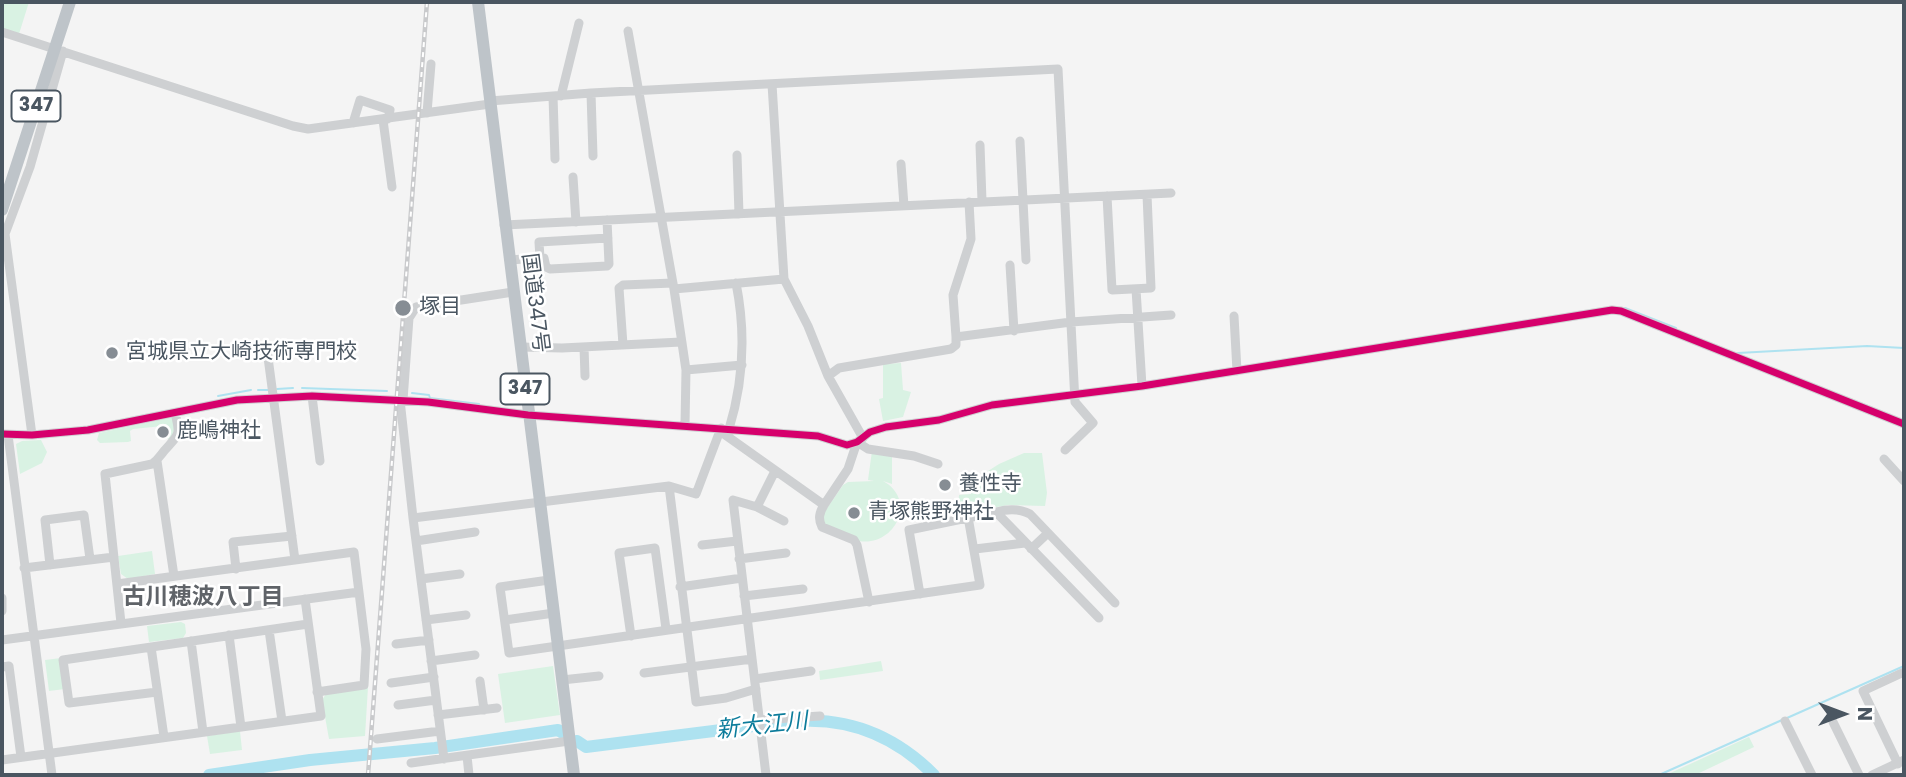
<!DOCTYPE html>
<meta charset="utf-8">
<style>
body{margin:0}
#map{position:relative;width:1906px;height:777px;overflow:hidden;background:#f4f4f4;font-family:Poppins,sans-serif}
canvas{display:block}
.frame{position:absolute;inset:0;border:4px solid #4a5661;pointer-events:none}
.north{position:absolute;left:1808px;top:679px;width:70px;height:70px;-webkit-text-stroke:5px #fff;paint-order:stroke;rotate:90deg;font-size:19px;font-weight:700;line-height:28px;text-align:center;color:#4a5661}
.north::after{content:'';display:block;margin:auto;width:24px;height:32px;background:#4a5661;clip-path:polygon(50% 0,100% 100%,50% 72%,0 100%)}
</style>
<div id="map">
<canvas width="1906" height="777"></canvas>
<div class="frame"></div>
<div class="north">N</div>
</div>
<script>
const context = document.querySelector('canvas').getContext('2d');
context.lineJoin = 'round';
function fill(path, color) { context.fillStyle = color; context.fill(path, 'evenodd'); }
function strokePath(path, color, width, dash) { context.strokeStyle = color; context.lineWidth = width; context.lineCap = dash ? 'butt' : 'round'; context.setLineDash(dash || []); context.stroke(path); }
function label(font, color, halo, rows, align = 'center') {
  context.font = font + ' Poppins,"Noto Sans JP",sans-serif'; context.lineWidth = 5; context.setLineDash([]); context.textBaseline = 'middle'; context.strokeStyle = halo; context.fillStyle = color; for (const [text, x, y, turn = 0] of rows) {
    context.save(); context.translate(x, y); context.rotate((+turn || 0) * Math.PI / 180); context.textAlign = isNaN(turn) ? turn : align; if (halo) context.strokeText(text, 0, 0); context.fillText(text, 0, 0); context.restore();
  }
}
fill(new Path2D(`
 M2,2h27l-10,32 -17,-5z
 M901,363l2,27 8,2 -8,25 -20,4 -4,-22 4,-1v-34z
 M170,418h4l1,17 -6,5 -3,-2 -1,-10 -2,-2 -30,3 -3,2 1,10 -3,1 -28,1 -3,-3 2,-7z
 M41,440l6,12 -5,11 -22,11 -4,-30 6,-3z
 M872,451l20,3v30l-9,-3c35,19 12,66 -24,60 -11,-2 -24,-11 -35,-16l-1,-11 20,-29 5,-3 26,-1 -6,-1z
 M1024,453h18l5,40 -2,13 -37,-1 -50,9 1,-19 12,-1 3,-14 25,-16z
 M152,551l3,23 -27,5 -7,-5 -3,-18z
 M181,622l4,2 1,9 -3,5 -34,4 -2,-16z
 M61,658l4,31 -16,2 -4,-31z
 M881,661l2,10 -63,9 -1,-9z
 M553,666l7,49 -55,8 -7,-49z
 M368,687l-3,49 -36,3 -7,-39 4,-6z
 M240,731l2,19 -32,4 -3,-18z
 M1749,737l5,10 -59,28h-29z`), '#d9f2e3');
strokePath(new Path2D(`
 M1625,308l51,20
 M1738,353l129,-7 37,2
 M302,388l85,3
 M277,389l16,-1
 M258,390h10
 M412,393l17,2 1,3 49,6
 M218,396l33,-6
 M1787,718l117,-52
 M1659,775l123,-55`), '#aee2f0', 2);
strokePath(new Path2D(`
 M803,721c52,-2 95,18 131,54
 M577,741l9,6 199,-25
 M209,775l101,-15 125,-12 123,-18 5,3`), '#aee2f0', 12);
strokePath(new Path2D(`
 M628,31l46,258 12,81 -1,55
 M2,32l291,94 15,3 182,-25
 M772,84l12,195 24,47 20,50 35,62
 M591,93l2,63
 M553,96l2,63
 M561,96l18,-73
 M490,101l101,-8 467,-24 17,333 18,21 -28,27
 M427,113l4,-49
 M383,120l9,67
 M353,123l7,-23 30,10 -2,9
 M1020,141l6,119
 M980,145l2,56
 M737,155l2,59
 M901,164l3,42
 M573,177l3,45
 M1107,196l5,94 39,-2 -4,-93
 M504,225l667,-32
 M540,258h4l2,9 4,2 57,-3 2,-2 -2,-44
 M509,260l31,-2 -1,-16 69,-4
 M1010,265l4,66
 M674,289l110,-10
 M1136,289l6,97
 M1234,316l3,55
 M956,337l-3,-42 18,-56 -2,-37
 M623,345l-4,-57 4,-3 50,-2
 M520,347l42,1 119,-6
 M584,347l1,29
 M267,350l28,210
 M686,370l56,-5
 M828,376l11,-8 112,-19 5,-4v-8l115,-15 100,-7
 M312,396l8,65
 M400,400l13,118
 M403,400l6,-82 7,-11 97,-15
 M729,429c15,-49 17,-96 7,-146
 M2,434l30,1 56,-5 149,-30 75,-4 116,6 100,13 290,21 29,9 10,-3 13,-10 16,-5 53,-7 53,-15 150,-19 470,-76 9,1 283,113
 M8,435l44,340
 M32,435l-27,-201 25,-67 33,-116
 M1884,459l20,22
 M157,461l17,115
 M669,486l27,216 30,-4 30,-9
 M824,505l24,-36 9,-27 11,7 46,7 24,8
 M757,507l18,-36
 M996,512c11,-3 23,-4 34,2l85,89
 M416,541l59,-9
 M702,545l35,-4
 M975,549l50,-6
 M1031,549l17,-16
 M739,559l47,-6
 M50,565l-5,-45 39,-5 6,44
 M24,568l90,-11
 M236,569l-3,-27 59,-6
 M421,579l39,-5
 M549,580l-49,7 9,66 471,-68 -12,-68
 M117,584l237,-32 12,97 -2,36 -47,7
 M680,587l62,-9
 M920,594l-11,-64 87,-18 103,106
 M744,596l59,-7
 M2,598v13
 M426,620l40,-5
 M505,620l49,-7
 M121,623l-16,-149 47,-10c6,-4 8,-8 12,-13 15,-17 17,-15 11,-38
 M269,630l13,91
 M229,635l12,92
 M631,636l-12,-83 36,-5 11,81
 M2,640l357,-48
 M191,641l12,91
 M396,644l33,-4
 M151,647l13,90
 M431,661l44,-6
 M2,667l7,-1 12,91
 M644,673l108,-14
 M755,679l56,-8
 M562,680l37,-4
 M480,681l4,29
 M391,683l43,-6
 M157,692l-88,11 -6,-43 245,-36
 M398,705l38,-5
 M438,715l59,-7
 M760,720l60,-4
 M1785,721l27,54
 M1833,722l26,53
 M377,739l63,-8
 M467,756l2,19
 M444,759l-31,-241 256,-32 27,8 25,-66 3,6 100,71c-5,8 -6,14 -2,22l32,13 3,5 12,57
 M2,760l319,-44 -16,-117
 M411,763l158,-22
 M1898,764l-35,-73 41,-19
 M766,775l-33,-275 24,7 27,14
 M1872,775l32,-15`), '#ced0d2', 9);
strokePath(new Path2D(`
 M478,2l96,773
 M2,210l68,-208`), '#bec4c9', 12);
const rail = new Path2D(`
 M368,775l59,-773`);
strokePath(rail, '#c9cacc', 4.5);
strokePath(rail, '#fff', 2, [5]);
strokePath(new Path2D(`
 M2,434l30,1 56,-5 149,-30 75,-4 116,6 100,13 290,21 29,9 10,-3 13,-10 16,-5 53,-7 53,-15 150,-19 470,-76 9,1 283,113`), '#d6006c', 7);
for (const [x, y, r, color] of [
 [403,308,9,"#868d94"],
 [112,353,7,"#868d94"],
 [163,432,7,"#868d94"],
 [945,485,7,"#868d94"],
 [854,513,7,"#868d94"]
]) { const dot = new Path2D(); dot.arc(x, y, r, 0, 2 * Math.PI); context.fillStyle = color; context.fill(dot); strokePath(dot, '#fff', 2.5); }
for (const [x, y, w] of [
 [36,106,49],
 [525,389,49]
]) { const box = new Path2D(); box.roundRect(x - w / 2, y - 15.5, w, 31, 5); context.fillStyle = '#fff'; context.fill(box); strokePath(box, '#4a5661', 2); }
label('bold 19px', '#4a5661', null, [
 ["347",36,106],
 ["347",525,389]
]);
label('21px', '#4a5661', '#fff', [
 ["国道347号",534,303,83]
]);
label('21px', '#4a5661', '#fff', [
 ["塚目",419,308],
 ["宮城県立大崎技術専門校",126,353],
 ["鹿嶋神社",177,432],
 ["養性寺",959,485],
 ["青塚熊野神社",868,513]
], 'left');
label('bold 23px', '#5f6368', '#fff', [
 ["古川穂波八丁目",203,598]
]);
label('italic 23px', '#0c7c9b', '#fff', [
 ["新大江川",762,727,-6]
]);
</script>
